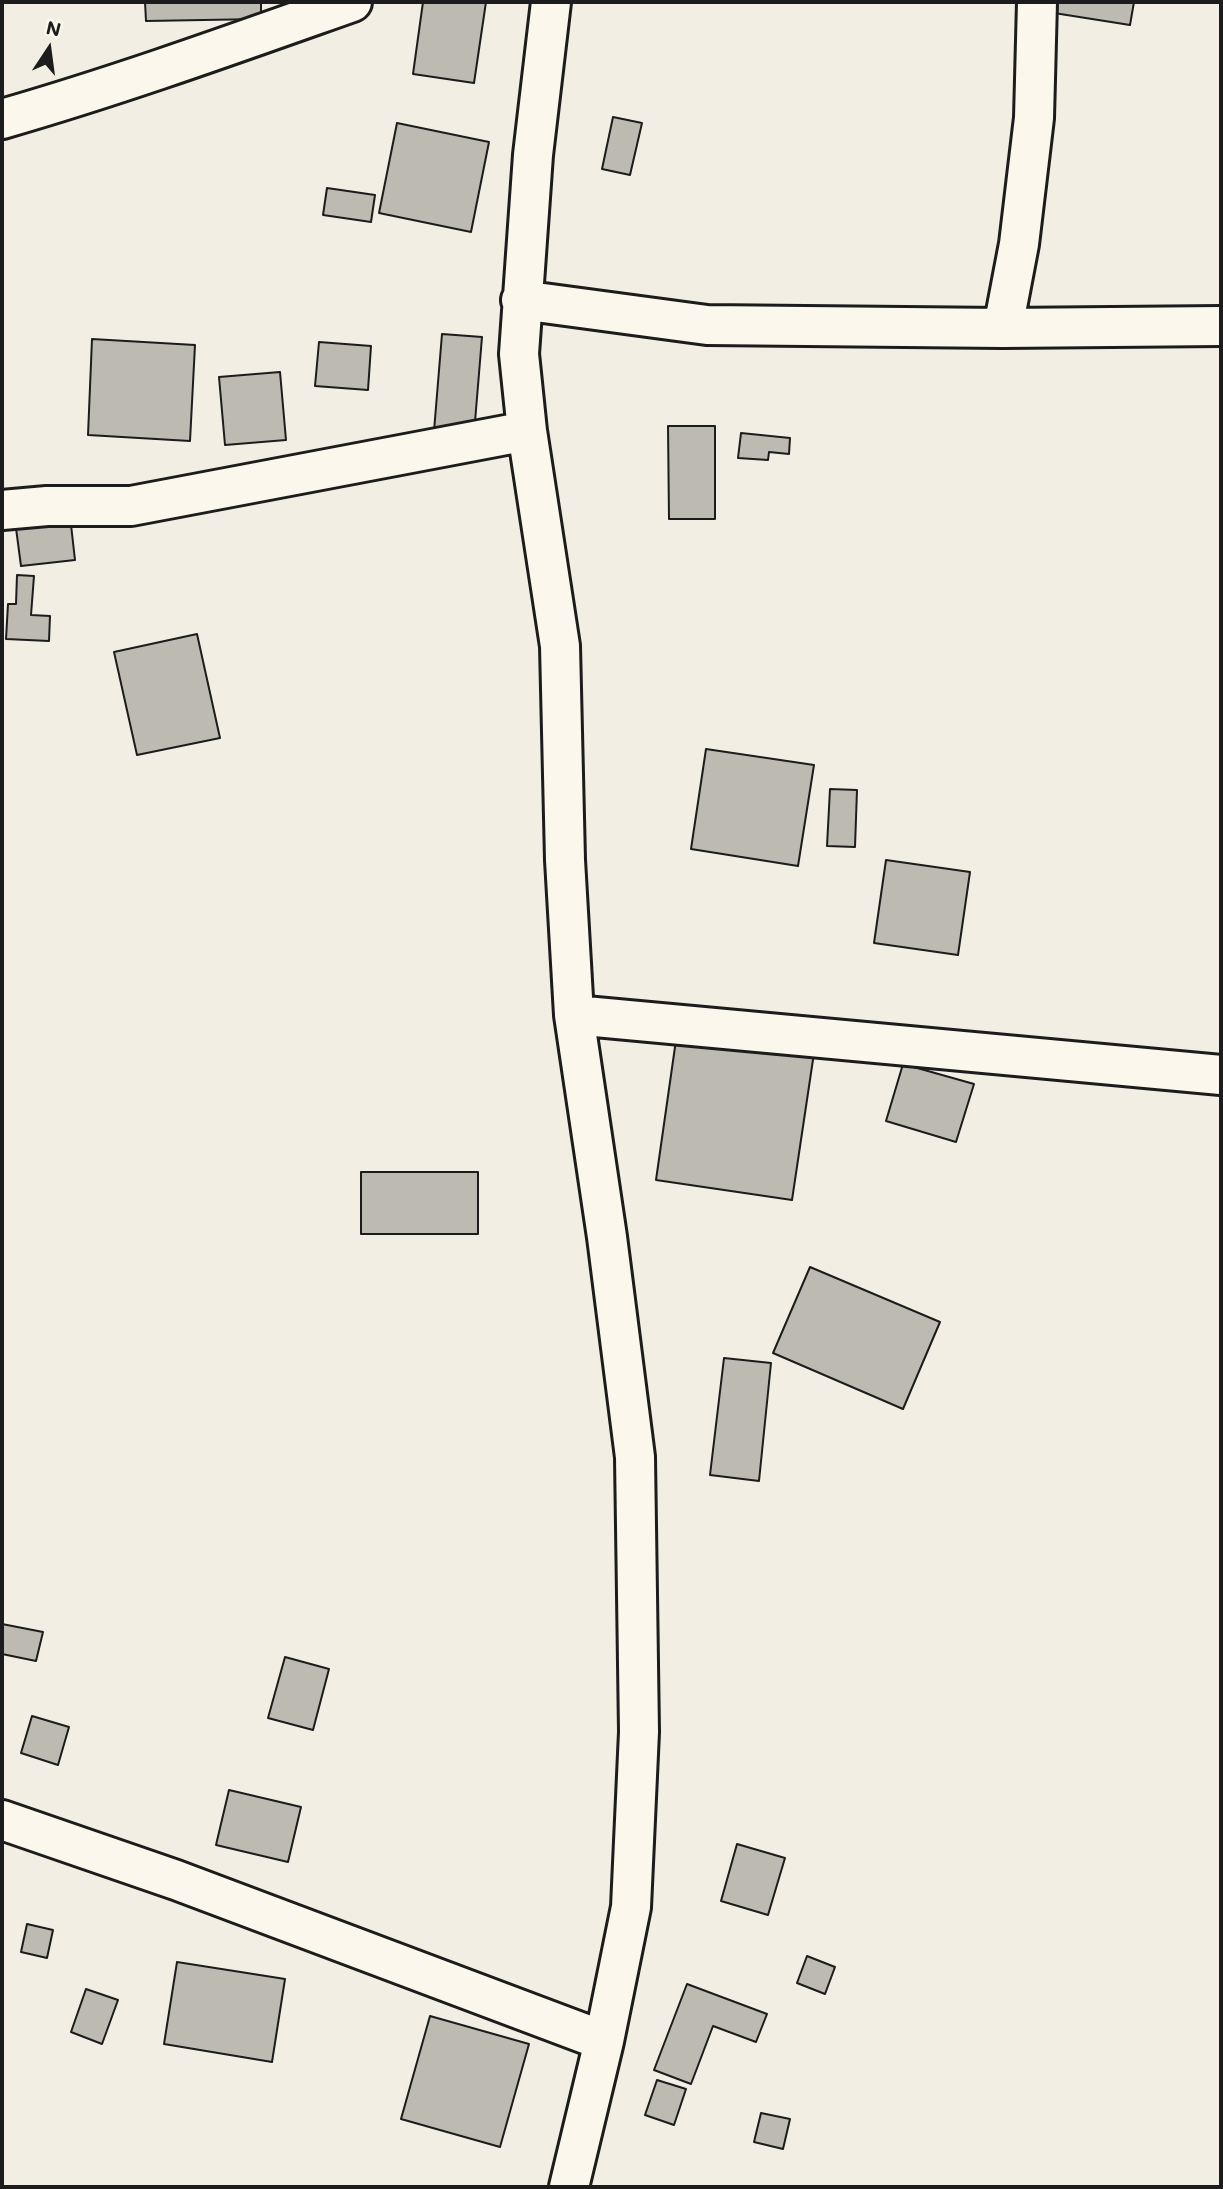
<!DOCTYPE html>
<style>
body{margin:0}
#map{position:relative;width:1223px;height:2189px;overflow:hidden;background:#f2eee4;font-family:Mali,sans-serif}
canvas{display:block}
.frame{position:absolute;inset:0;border:4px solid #1c1c1c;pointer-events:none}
.north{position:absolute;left:14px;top:14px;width:70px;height:70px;-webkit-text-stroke:5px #fbf7ec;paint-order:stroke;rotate:13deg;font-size:19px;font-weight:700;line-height:28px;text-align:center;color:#1c1c1c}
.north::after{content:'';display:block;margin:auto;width:24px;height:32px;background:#1c1c1c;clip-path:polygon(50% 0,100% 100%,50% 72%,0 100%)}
</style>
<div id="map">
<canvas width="1223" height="2189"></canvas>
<div class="frame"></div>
<div class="north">N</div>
</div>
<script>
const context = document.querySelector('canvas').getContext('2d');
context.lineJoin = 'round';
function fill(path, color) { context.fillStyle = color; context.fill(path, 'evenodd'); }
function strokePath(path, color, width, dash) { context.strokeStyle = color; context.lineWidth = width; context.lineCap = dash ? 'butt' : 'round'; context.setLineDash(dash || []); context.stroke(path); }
const building = new Path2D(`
 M145,2h116v17l-115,2z
 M423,2h63l-12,81 -61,-9z
 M1056,2h78l-4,23 -76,-12z
 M613,117l29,6 -12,52 -28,-6z
 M397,123l92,19 -18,90 -92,-19z
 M327,188l48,7 -4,27 -48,-7z
 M442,334l40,3 -8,97 -40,-3z
 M92,339l103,6 -5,96 -102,-6z
 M319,342l52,4 -3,44 -53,-4z
 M280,372l6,68 -61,5 -6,-68z
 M668,426h47v93h-46z
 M741,433l49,5 -1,16 -20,-2 -1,8 -30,-2z
 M69,507l6,53 -54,6 -7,-53z
 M17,575l17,1 -3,39 19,1 -1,25 -43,-2 2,-35h8z
 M197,634l23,104 -83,17 -23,-103z
 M706,749l108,16 -16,101 -107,-17z
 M830,789l27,1 -2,57 -28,-1z
 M886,860l84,12 -12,83 -84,-12z
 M677,1033l137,20 -22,147 -136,-20z
 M903,1064l71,20 -18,58 -70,-21z
 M361,1172h117v62h-117z
 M810,1267l130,55 -37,87 -130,-56z
 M724,1358l47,5 -12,118 -49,-6z
 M2,1624l41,8 -7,29 -34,-7z
 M285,1657l44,12 -16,61 -45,-12z
 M32,1716l37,11 -11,38 -37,-12z
 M229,1790l72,17 -13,55 -72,-17z
 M737,1844l48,14 -17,57 -47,-14z
 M27,1924l26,6 -6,28 -26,-6z
 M807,1956l28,11 -10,27 -28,-11z
 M177,1962l108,17 -13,83 -108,-18z
 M687,1984l80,30 -11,28 -43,-16 -22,58 -37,-14z
 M86,1989l32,11 -16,44 -31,-12z
 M430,2016l99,28 -29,103 -99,-28z
 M657,2080l29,9 -12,36 -29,-10z
 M761,2113l29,6 -7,30 -29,-7z`);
fill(building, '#bdbab1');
strokePath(building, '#1c1c1c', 2);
const minor = new Path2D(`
 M551,2l-18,153 -14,199 8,77 33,215 5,214 9,155 33,222 28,220 4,275 -8,175 -27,134 -35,146
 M2,119c118,-34 234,-76 350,-117
 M521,300l186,25 296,3 218,-2
 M1003,328l16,-84 15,-126 3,-116
 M2,510l45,-4h84l396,-75
 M574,1015l647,60
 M2,1820l174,60 428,161`);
strokePath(minor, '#1c1c1c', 44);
strokePath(minor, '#fbf7ec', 38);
</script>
